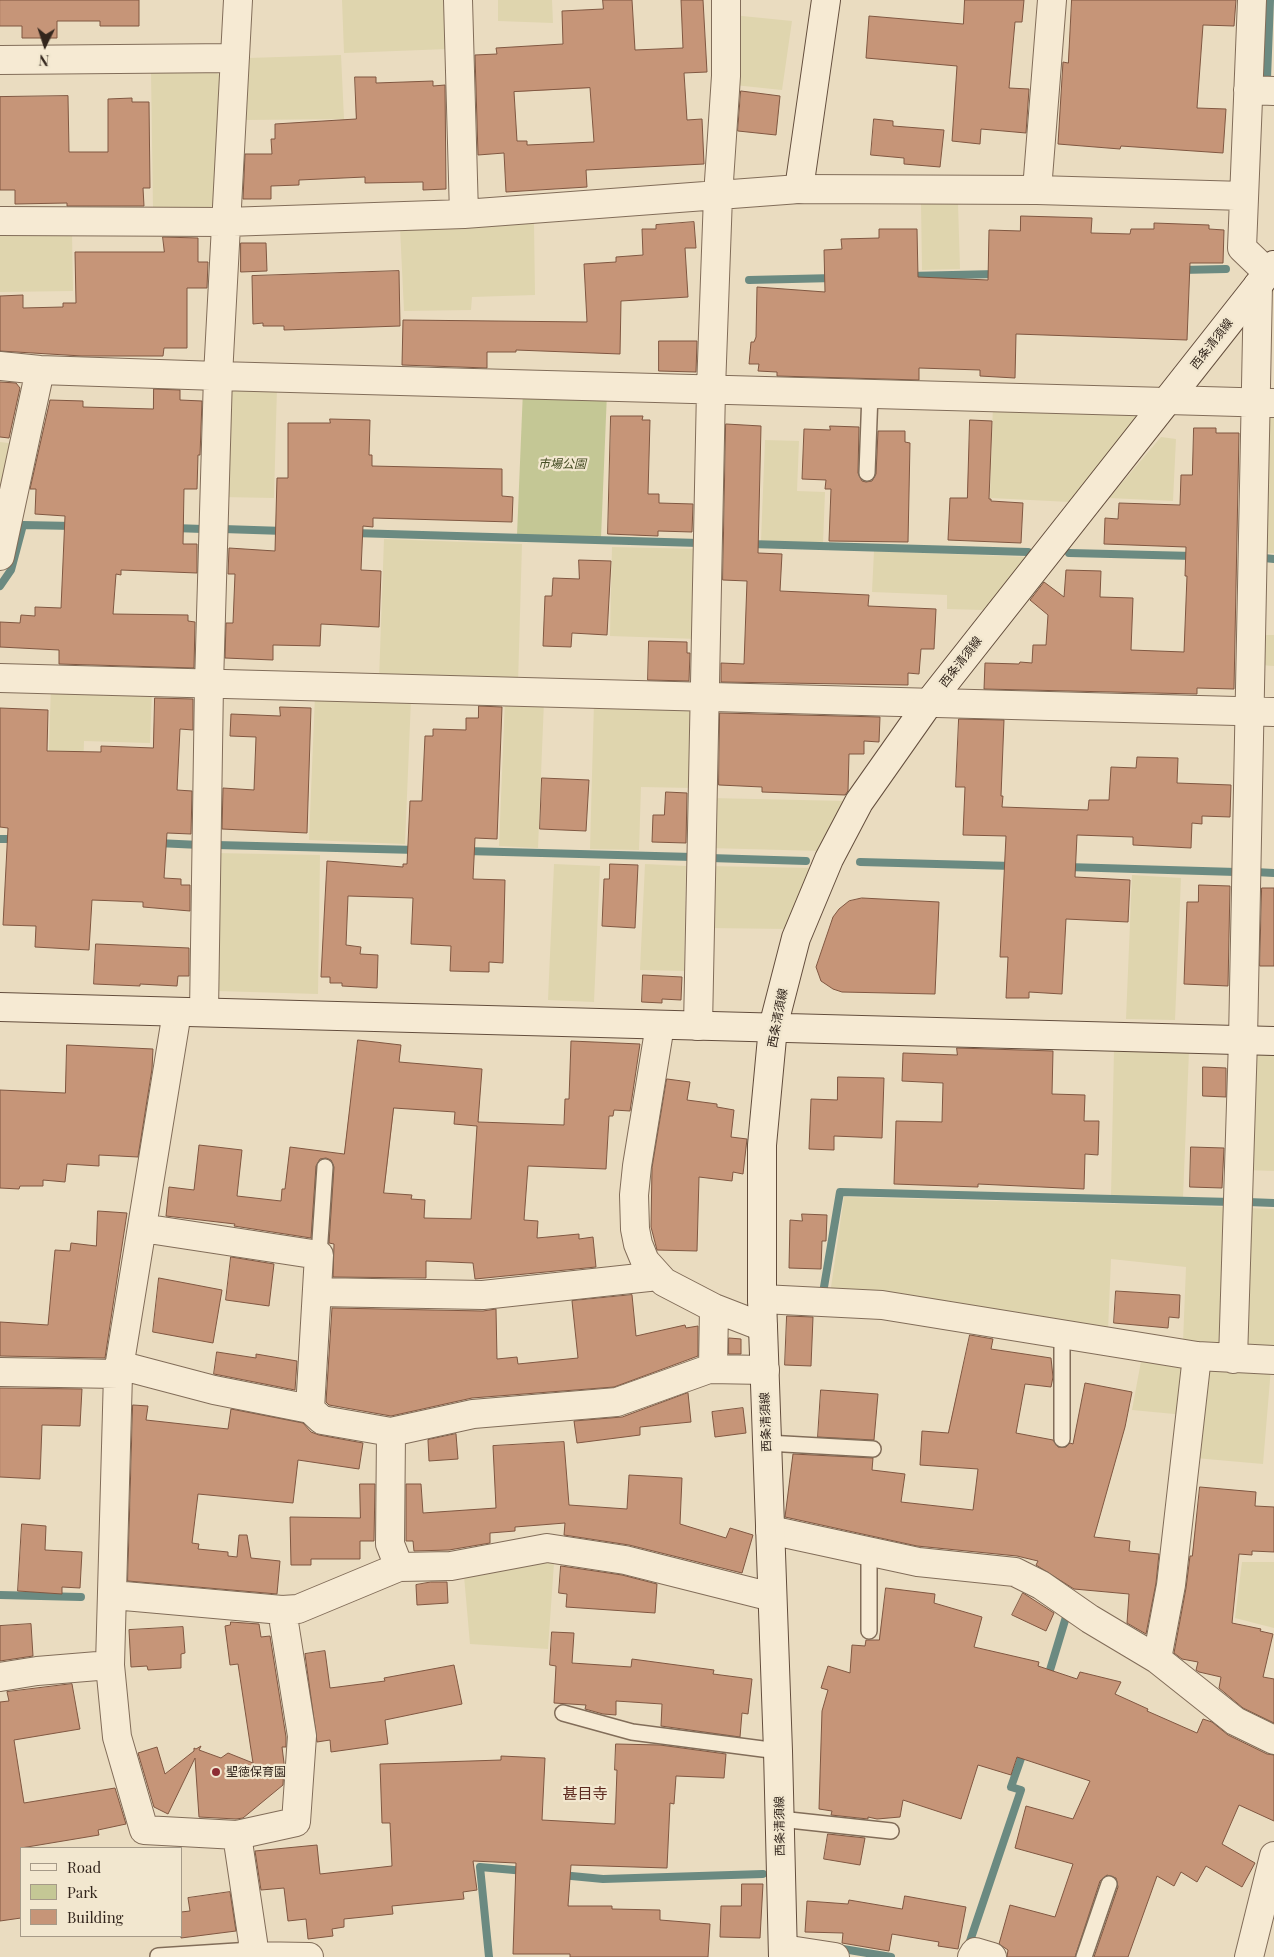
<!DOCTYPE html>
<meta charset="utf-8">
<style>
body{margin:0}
#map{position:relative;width:1274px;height:1957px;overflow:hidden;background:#eadcc0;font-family:"Playfair Display",serif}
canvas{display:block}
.legend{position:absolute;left:20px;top:1847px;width:162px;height:90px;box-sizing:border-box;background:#f2e7cf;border:1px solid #a69a88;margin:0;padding:6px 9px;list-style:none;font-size:15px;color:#33261d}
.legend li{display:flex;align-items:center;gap:10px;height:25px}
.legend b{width:25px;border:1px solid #a69a88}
.north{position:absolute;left:20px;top:20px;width:50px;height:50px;-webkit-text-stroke:4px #f2e7cf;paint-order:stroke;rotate:184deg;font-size:14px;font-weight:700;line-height:20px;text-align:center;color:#33261d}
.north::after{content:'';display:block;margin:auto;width:18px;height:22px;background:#33261d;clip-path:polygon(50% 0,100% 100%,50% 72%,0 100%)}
</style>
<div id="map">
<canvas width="1274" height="1957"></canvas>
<ul class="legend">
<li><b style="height:6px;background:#f6ead3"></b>Road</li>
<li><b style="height:14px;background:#c4c795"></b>Park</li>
<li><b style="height:14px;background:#c69578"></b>Building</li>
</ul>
<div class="north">N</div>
</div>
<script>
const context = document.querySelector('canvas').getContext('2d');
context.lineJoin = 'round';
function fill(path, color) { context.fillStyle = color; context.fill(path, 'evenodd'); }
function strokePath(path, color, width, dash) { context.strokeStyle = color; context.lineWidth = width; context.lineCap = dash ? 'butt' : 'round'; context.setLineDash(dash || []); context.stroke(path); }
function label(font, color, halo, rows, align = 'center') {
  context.font = font + ' "Playfair Display","Noto Sans JP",serif'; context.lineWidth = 4.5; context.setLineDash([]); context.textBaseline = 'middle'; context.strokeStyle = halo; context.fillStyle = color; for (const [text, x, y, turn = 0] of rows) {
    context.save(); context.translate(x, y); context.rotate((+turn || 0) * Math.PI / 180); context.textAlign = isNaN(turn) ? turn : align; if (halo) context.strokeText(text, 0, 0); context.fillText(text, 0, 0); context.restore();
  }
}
fill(new Path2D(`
 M342,0h104l2,49 -104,4z
 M498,0h54l1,23 -55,-2z
 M732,15l60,6 -10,69 -48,-5z
 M341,55l3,64 -99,1 3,-62z
 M215,71l7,7 -7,126 -10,6h-52l-2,-138z
 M958,203l2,66 -38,1 -1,-66z
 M534,223l1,72 -63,2 -1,13 -67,1 -4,-83z
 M72,233l1,58 -73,1v-58z
 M277,387l-3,111 -53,-1 3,-107z
 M993,403l148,8 -71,91 -80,-4z
 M1274,414v139h-10l6,-135z
 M1161,437l15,2 -3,62 -64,-3z
 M765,440l34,1 -2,50 28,1 -2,52 -62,-3z
 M0,442l16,2 -16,69z
 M384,539l138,5 -4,140 -139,-4z
 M612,547l87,2 -2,90 -87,-3z
 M874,551l152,6 -43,53 -36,-1v-14l-75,-3z
 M1261,635h13v31l-15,-1z
 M51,687l101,4 -2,52 -66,-2 -3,96 -35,-1z
 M315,695l96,4 -6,145 -96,-4z
 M505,699l39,2 -6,147 -39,-2z
 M594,702l101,8 -2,78 -52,-1 -2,63 -49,-1z
 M710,798l136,3 -25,50 -113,-3z
 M215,853l105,2 -2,139 -101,-3z
 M554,864l46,2 -6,136 -46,-2z
 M645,864l41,2 -2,105 -44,-1z
 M709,866l105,2 -26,61 -80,-1z
 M1132,875l49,3 -6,142 -49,-1z
 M1114,1049l75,2 -6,147 -72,-2z
 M1250,1052l24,1v118l-28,-1z
 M844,1197l387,10 -4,138 -44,-3 3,-75 -75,-8 -3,72 -278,-37z
 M1247,1208l27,1v142l-31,-7z
 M1142,1356l49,8 -6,51 -53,-5z
 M1205,1367l66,1 -8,96 -68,-6z
 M526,1562l28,1 -6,86 -78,-5 -6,-68z
 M1242,1562h32v66l-39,-10z`), '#dfd5ae');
fill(new Path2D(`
 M523,390l84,3 -6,145 -84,-3z`), '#c4c795');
strokePath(new Path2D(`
 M1267,78l3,-78
 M1181,270l45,-1
 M908,276l89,-2
 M749,280l86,-2
 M174,528l29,1
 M223,529l61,2
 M353,533l346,10
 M750,544l278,8
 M1069,553l125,3
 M1264,558l10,1
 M0,586l11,-16 12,-45 50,1
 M0,839h15
 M157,843l43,2
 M216,845l201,5
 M466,851l227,6
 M710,858l96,3
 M860,862l153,4
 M1067,867l169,5
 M1255,872l19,1
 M1248,1202l26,1
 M824,1287l16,-95 391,10
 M0,1595l81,2
 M1047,1680l19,-63
 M561,1875l42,4 160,-5
 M970,1941l51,-151 -10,-3 13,-37
 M837,1948l54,9
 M489,1957l-9,-90 45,4`), '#6b8a81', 8);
const building = new Path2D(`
 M0,0h139v26h-39v-5h-43v17h-35v-12h-22z
 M603,0h29l3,50 48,-2 -2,-48h22l4,72 -23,1 3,47 15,-1 2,45 -118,6 1,17 -81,5 -2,-39 -26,2 -3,-100 22,-1 -1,-6 67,-4 -1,-33 41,-2zM590,88l4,54 -67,3v-4h-10l-3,-49z
 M965,0h59l-2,22h-7l-6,66 20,1 -3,44 -45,-4 -1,15 -28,-3 5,-75 -91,-8 3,-42 94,8z
 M1072,0h164l-2,26 -31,-1 -6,83 29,1 -3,44 -102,-7 -1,3 -62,-5 5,-82 5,1z
 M355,77h21v6l57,-2v5l12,-1 1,104 -23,1v-8l-58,1v-6l-66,3v5l-28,1v13h-28l2,-45h27l-1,-15h4v-15l81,-5z
 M741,91l39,5 -4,39 -38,-4z
 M68,96l1,56h39v-53l24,-1v4h17l1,86h-7l1,18h-77v-3l-52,1v-14h-15v-93z
 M874,119l19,2v5l51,4 -4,37 -36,-3v-6l-33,-3z
 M1021,216l71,2 -1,15 39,1 1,-5h23v-6l55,2v4l15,1 -1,33h-33l-3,77 -171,-6 -1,44 -35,-2v-6l-61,-2v12l-142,-4v-4l-19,-1 1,-7h-10l2,-22h3l2,-5 1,-50 68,5 -1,-42 18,-1 -1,-10 38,-1v-9h38l1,48 70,3 1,-50 31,1z
 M694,222l2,26h-11l3,49 -67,4 -1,53 -104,-4v2h-29v16l-85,-3 1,-45 184,2 -3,-58 32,-2v-5l27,-2 -1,-26h14v-4z
 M163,237l35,1v24h10l-1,26h-20v60h-23l-1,8h-81l-82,-5v-55l23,-1v13l40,-1v-4h13l-1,-51h89z
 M241,243h25l1,28 -26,1z
 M399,271l1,55 -116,4v-4h-21v-3l-10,1 -1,-48z
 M659,341h38l-1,31 -37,-1z
 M0,382l16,1 4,5 -11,50 -9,-1z
 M154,389l26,1v10l22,1 -2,54h-2l-1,34h-13l-1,55h14v29l-76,-3v5l-5,-1 -3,40 75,1v6l7,1 -1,46 -135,-4v-14l-59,-3v-25l20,1 1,-8 14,1v-9l26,1 4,-92 -30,-2 1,-25h-6l20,-89 33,1v6l70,2z
 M611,416h32l-1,4h8l-2,74h11v9l34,1 -1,28 -34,-1v5l-50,-2z
 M330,419l40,1 -1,35h3v11l130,3v27l11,1 -1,25 -139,-4v9l-10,-1 -2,44 20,1 -2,56 -58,-3 -1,22 -47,-1v15l-48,-2 1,-35h7l2,-49h-7l1,-26 46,3 2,-73h11v-55h42z
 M970,420l22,1 -3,78h2v2l32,2 -2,40 -73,-3 2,-42h17z
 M726,424l35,2 -3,127 24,1 -2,37 89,4 -1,11 68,3 -2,40h-13l-2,25 -11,-1v12l-187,-3v-19l23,1 3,-83 -24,-1z
 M830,426l29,1 -1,46 4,8 4,1 6,-1 4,-7 2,-43h27v11l5,1 -2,99 -79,-1 2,-52h-6l1,-9 -24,-1 2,-50 26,1z
 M1194,428h22v5h23l-5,256 -37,-1v6l-213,-5 1,-26 34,1 1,-2 12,1 1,-18h13l2,-30 -18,-15 14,-18 20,15 2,-27 35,1 -1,26 33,1 -2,52 53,2 3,-76h-2l1,-29 -82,-3 1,-26 13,1 1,-16 61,2 1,-30h11z
 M579,560l32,1 -4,74 -35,-2 -1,14 -28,-1 2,-50h7l1,-18 26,1z
 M649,641l38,1v11h3l-1,28 -41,-1z
 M155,698l38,1v31l-13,-1 -3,61 15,1 -1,43 -24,-1 -3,45 17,1v6h9v26l-47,-4v-5l-51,-2 -3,50 -54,-3 1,-21 -33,-1 5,-97 -8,-1v-119l48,2 -1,41 54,1v-6l52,2z
 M479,706l23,1 -5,132 -22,-1 -2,41 32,1 -2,83 -14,-1v10l-39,-1 1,-25 -40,-2 2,-46 -65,-2 -2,49 15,2 -1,7 18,1 -1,33 -35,-2v-3h-12v-6h-9l6,-116 76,6v-3h4l3,-63h12l3,-65h8v-7l33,1v-12h12z
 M280,707l31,1 -4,125 -85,-4 1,-41 31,2 2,-53 -26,-1 1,-22 49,2z
 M720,713l160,4 -1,25 -15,-1v13h-15l-1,37 -3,4 -83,-3v-5l-43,-2z
 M959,719l45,1 -3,76h2l-1,11 86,3 1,-10h20l2,-33 25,1 1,-11 41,1 -1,25 54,2 -1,32 -28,-1v8l-10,-1 -1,25 -58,-3v-8l-56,-2 -2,42 55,3 -2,42 -62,-3 -4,75 -33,-2v6h-23l2,-41h-8l6,-121 -43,-1 2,-48h-9z
 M542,778l47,2 -3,51 -46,-2z
 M666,792l21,1 -1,50 -34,-1 1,-27h11z
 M610,864l28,1 -3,63 -33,-2 2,-47h5z
 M1199,885l31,1 -2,100 -44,-2 3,-82h11z
 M1262,888h12v78h-14z
 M862,898l77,4 -4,92 -93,-2 -9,-3 -12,-8 -5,-14 17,-50 6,-8 10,-8z
 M96,944l93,4v28h-11l-1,10 -37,-2v2l-46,-2z
 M643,975l39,2 -1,23 -19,-1v4l-20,-1z
 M358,1040l43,5 -2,17 83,7 -4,53 86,3 1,-26h4l2,-58 69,3 -10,67 -16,-1 -1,6h-4l-3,53 -78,-3 -4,54 14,1 -1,17 42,-4v5l14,-2 3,30 -121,12 -2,-16 -47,-2v17l-93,-1 1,-33 -5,-1 5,-76 -3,-7 -5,-2 -6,1 -4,7 -5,72 -77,-12 1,-2 -69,-8 3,-29 25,3 5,-45 43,5 -5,46 44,5 1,-12h3l5,-42 54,7zM394,1108l61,4 -1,12 23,2 -6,93 -47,-1 1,-18 -14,-1 1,-4 -28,-2z
 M67,1045l86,4 -1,20 -14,88 -39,-2v11l-32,-2 -2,18 -22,-2v6h-23l-1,3 -19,-1v-98l65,3z
 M957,1048l96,3 -1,43 33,1 -1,26h15l-1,34 -13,-1 -1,35 -106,-5v3l-84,-3 2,-63 46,1 1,-39 -41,-2 1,-28 54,2z
 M1203,1067l23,1v29l-23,-1z
 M838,1077l46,1 -2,60 -48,-2v14l-25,-1 2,-50 26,1z
 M667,1079l23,3 -3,18 30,4v3l17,3 -3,27 16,2 -4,35 -10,-2 -1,9 -33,-4 -2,74 -40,-1 -6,-23 1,-59z
 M1191,1147l33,1 -2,40 -32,-1z
 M98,1211l29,2 -22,145 -105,-2v-34l48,3 7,-75 15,1 1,-8 25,3z
 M802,1214l25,1 -1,26h-4l-1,28 -32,-1 1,-48 12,1z
 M231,1257l43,7 -5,42 -43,-6z
 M159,1278l63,12 -9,53 -60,-11z
 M1116,1291l64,4 -1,23 -10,-1 -1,11 -54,-5z
 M632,1295l4,41 49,-11 1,3 12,-2v30l-84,31 -142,11 -81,18 -62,-11 -3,-3 6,-94 151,3 13,-2 1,50 20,-2 1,7 60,-6 -6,-57z
 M787,1316l26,1 -2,49 -26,-1z
 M970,1335l23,4 -2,10 60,9 2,19 -2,10 -26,-3 -9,49 37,7 5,7h8l4,-4 3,1 12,-61 47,9 -7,35 -31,110 36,4 -1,10 30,3 -3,29 -10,51 -19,-11 2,-29 -55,-5 -38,-24 2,-4 -21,-5 -100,-10 -132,-29 8,-63 80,4 -1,12 33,4 -4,28 72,8 5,-41 -58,-4 2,-34 26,2z
 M729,1338l12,1v15h-12z
 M217,1352l39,6v-4l41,7 -2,29 -81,-16z
 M0,1388l82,1 -2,37 -38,-1 -2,54 -40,-2z
 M821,1390l57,4 -4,46 -56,-3z
 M688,1393l3,29 -51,5v8l-63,8 -3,-22 48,-4z
 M133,1405l15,1 -2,14 82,9 3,-20 72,14 8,9 8,3 44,8 -4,26 -61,-9 -5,43 -95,-9 -6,49 7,1 -1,5 30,3v4l9,1 2,-22h8l4,23 29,3 -3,33 -149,-13z
 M743,1408l3,25 -31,4 -3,-25z
 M456,1434l2,25 -29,2 -1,-21z
 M564,1442l5,63 58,4 2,-34 53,3 -2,46 46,14 4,-10 23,7 -11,38 -113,-28 -65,-10 1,-12 -50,4v4l-25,2v10l-41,7 -35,1 -1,-10h-7v-57h15l2,29 73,-5 -3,-62z
 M360,1484h15l-1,57h-14v18h-49v6h-20l-1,-48 70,1z
 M1200,1487l56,5 -1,14 19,1v45l-22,-1v4l-13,-1 -7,69 29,6 -1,2 13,3 -10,43 11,2v44l-31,-15 -24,-20 2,-11 -22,-5 -3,-2 2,-8 -16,-3 -8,-6 12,-65 4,-32h2z
 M22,1524l24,2 -1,24 37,2 -2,36 -18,-1v7l-44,-3z
 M561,1566l61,9 35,9 -2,29 -89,-6 1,-13 -8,-1z
 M431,1582h16l1,21 -31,2 -1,-20z
 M886,1588l49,6 -1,9 48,14 -8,30 65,15 -1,4 39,13 3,-7 41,10 -6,12 33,15 -1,2 50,22 6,-14 9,3 16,13 39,19 7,1v66l-35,-16 -17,39 33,19 -13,24 -36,-21 -9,16 -16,-10 -7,14 -17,-10 -29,81h-34l24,-70 -2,-9 -9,-3 -7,6 -25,76h-68l1,-7 -9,-6 11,-39 45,12 18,-53 -58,-16 11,-42 47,13 17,-38 -73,-24 -6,18 -33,-10 -17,54 -58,-19 -3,17 -23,2 -9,-2v2l-37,-4 1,-4 -13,-2 3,-98 6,-21 -7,-2 7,-22 22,7 2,-28 13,1 1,-6h13z
 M1023,1593l31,20 -8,18 -34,-16z
 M231,1622l28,2 2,13 9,-1 16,101v10h-4l2,16 -1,22 -40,33 -7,1 -37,-2 -4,-59 -27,56 -14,-7 -16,-54 19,-6 8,27 29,-23v-3l2,1 5,-3 -2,4 22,8 7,-5 25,10 -15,-99 -8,1 -5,-39 5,-1z
 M31,1624l2,32 -33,5v-35z
 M183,1627l2,26 -4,1v14l-33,2 -1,-4 -16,1 -2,-37z
 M552,1632l22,1 -2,30 59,4 1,-8 82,11 -1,4 39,5 -4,35 -6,-1 -2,24 -79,-11 1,-22 -46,-3v14l-13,-1 -18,-5 1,-4 -32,-2 2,-37 -6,-1z
 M325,1651l5,37 55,-7 -1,-3 70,-13 8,39 -77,16 3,24 -57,8 -1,-12 -13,2 -12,-88z
 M72,1684l8,45 -66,11 10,63 91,-15 11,36 -28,6 1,5 -78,13v70l-21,3v-219l9,-1 -2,-9z
 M616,1744l44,1 66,9 -2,24 -48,-2 -2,28 -4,-1 -3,65 -96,-3 -3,41h44v3l48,1v10l50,4 -2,33h-138v-3h-57l3,-91 -43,-2 4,29 -14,2 1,7 -72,7 1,8 -49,5v8l-12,2 1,7 -25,3 -2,-20 -18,2 -4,-33 -23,2 -6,-39 62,-6 3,29 72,-8 -2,-43h-8l-2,-59 121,-4v-4l44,2 -3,62 73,4 2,-54h-2z
 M828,1834l37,4 -5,27 -36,-6z
 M742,1884h21l-3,54 -40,-1 1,-31h20z
 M230,1892l6,39 -55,7v-26l9,-1 -2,-13z
 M905,1896l61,11 -8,42 -20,-3 1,-4 -47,-8 -3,17 -47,-8 1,-10 -38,-1 2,-31 41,3 1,-4 53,9z`);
fill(building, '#c69578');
strokePath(building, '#805741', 1);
const lane = new Path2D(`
 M867,473l3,-80
 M319,1255l6,-88
 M1062,1333v106
 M767,1443l106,6
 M869,1631v-79
 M563,1713l69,19 146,19
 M780,1819l111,12
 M158,1956l94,-6
 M1084,1957l25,-73`);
const street = new Path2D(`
 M458,0l6,214
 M1252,0l-10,248 26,25
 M0,60l235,-2
 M1248,90l26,1
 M1037,190l15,-190
 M0,221l226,1 238,-8 335,-25 238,1 207,6
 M0,366l40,4 178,6 948,26
 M1168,400l106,3
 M0,556l40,-186
 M0,678l1274,34
 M177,1012l-59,362 -8,291 7,72 27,93 93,5 16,107 -2,15
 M204,1012l5,-328 9,-308 20,-376
 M660,1025l-23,141 -3,29 1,34 3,15 7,17 19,21 50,26 49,19
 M698,1026l13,-637 7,-193 8,-120v-76
 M142,1228l177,27 -9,154
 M317,1292l166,3 175,-19
 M762,1299l120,6 315,51 77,4
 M1233,1359l10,-319 15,-755
 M119,1365l95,25 96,19 12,11 69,12 82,-18 144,-12 92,-33 56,1
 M713,1368l1,-60
 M0,1372l118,2
 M391,1432l-1,112 9,23
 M770,1530l148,32 97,10 26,13 49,34 67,40 78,62 39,19
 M113,1595l169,15 16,-1 101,-42 52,-1 96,-18 78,12 147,37
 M1157,1659l14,-74 26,-229
 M0,1677l37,-6 73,-6
 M237,1835l59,-13 6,-86 -20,-126
 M783,1949l52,8
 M251,1956l58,1
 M972,1957l3,-5 17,5
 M1249,1957l25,-101`);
const secondary = new Path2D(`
 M799,189l27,-189
 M0,1007l1274,34
 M783,1957l-5,-206 -16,-452v-154l11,-118 23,-89 33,-79 30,-57 69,-98 346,-439`);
strokePath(lane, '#826d59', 18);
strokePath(street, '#826d59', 30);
strokePath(secondary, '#644e3d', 30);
strokePath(lane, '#f6ead3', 15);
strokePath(street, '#f6ead3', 28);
strokePath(secondary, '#f6ead3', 28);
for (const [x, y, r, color] of [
 [216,1772,5,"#8d2d33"]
]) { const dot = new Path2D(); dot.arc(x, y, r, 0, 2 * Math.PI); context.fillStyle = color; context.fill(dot); strokePath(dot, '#f2e7cf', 2); }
label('12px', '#33261d', '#f2e7cf', [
 ["西条清須線",1212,344,-52],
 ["西条清須線",961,662,-52],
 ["西条清須線",778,1018,-79],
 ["西条清須線",766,1422,-92],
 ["西条清須線",780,1826,-91]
]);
label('italic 12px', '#464e25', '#f2e7cf', [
 ["市場公園",562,464]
]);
label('12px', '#33261d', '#f2e7cf', [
 ["聖徳保育園",226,1772]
], 'left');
label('15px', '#5d291f', '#f2e7cf', [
 ["甚目寺",585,1794]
]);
</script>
